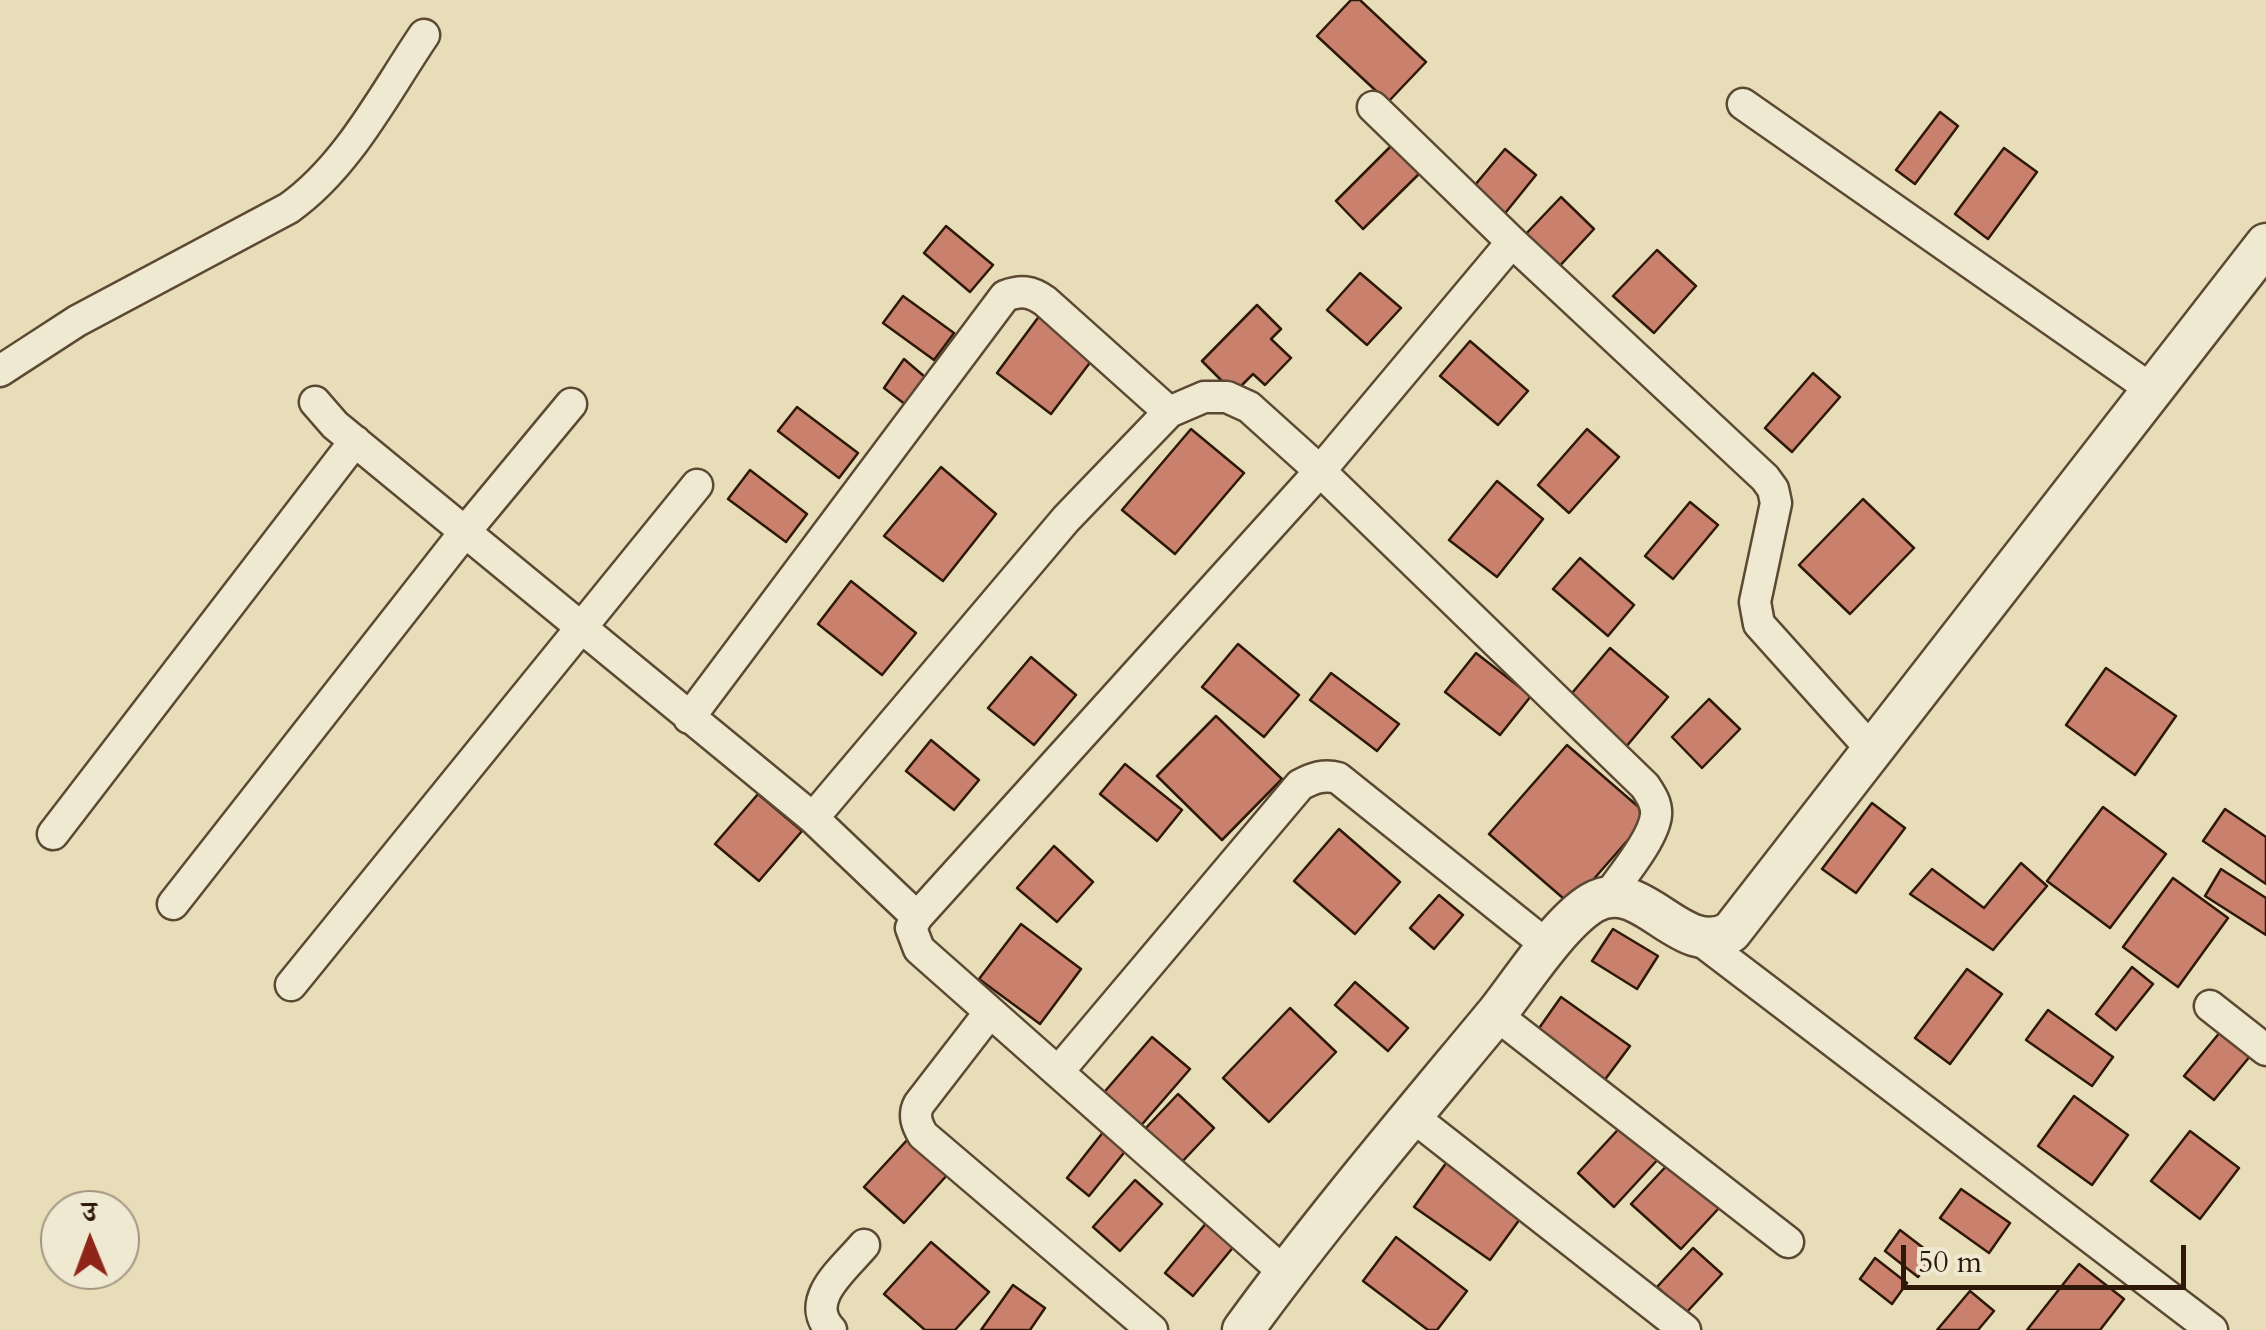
<!DOCTYPE html>
<meta charset="utf-8">
<style>
body{margin:0}
#map{position:relative;width:2266px;height:1330px;overflow:hidden;background:#e8ddb9;font-family:Cardo,"Noto Serif Devanagari",serif}
canvas{display:block}
.north{position:absolute;left:40px;top:1190px;width:100px;height:100px;box-sizing:border-box;background:#f0e9d2;border:2px solid #a29581;border-radius:50%;rotate:359deg;font-size:28px;font-weight:700;line-height:40px;text-align:center;color:#2e1808}
.north::after{content:'';display:block;margin:auto;width:35px;height:45px;background:#8f2418;clip-path:polygon(50% 0,100% 100%,50% 72%,0 100%)}
.scale{position:absolute;left:1901px;top:1245px;width:285px;height:45px;box-sizing:border-box;border:5px solid #2e1808;border-top:0;padding-left:12px;font-size:30px;line-height:35px;white-space:nowrap;color:#2e1808;-webkit-text-stroke:8px #f0e9d2;paint-order:stroke}
</style>
<div id="map">
<canvas width="2266" height="1330"></canvas>
<div class="north">उ</div>
<div class="scale">50 m</div>
</div>
<script>
const context = document.querySelector('canvas').getContext('2d');
context.lineJoin = 'round';
function fill(path, color) { context.fillStyle = color; context.fill(path, 'evenodd'); }
function strokePath(path, color, width, dash) { context.strokeStyle = color; context.lineWidth = width; context.lineCap = dash ? 'butt' : 'round'; context.setLineDash(dash || []); context.stroke(path); }
const building = new Path2D(`
 M1351,0h9l66,62 -38,40 -71,-66z
 M1940,112l18,14 -43,58 -19,-14z
 M1393,144l28,28 -58,57 -27,-28z
 M2004,148l33,24 -49,67 -33,-25z
 M1505,149l31,26 -34,42 -32,-26z
 M1561,197l33,32 -38,41 -34,-32z
 M946,226l47,39 -23,27 -46,-39z
 M1657,250l39,36 -42,47 -41,-37z
 M1360,273l41,35 -34,37 -40,-35z
 M903,296l51,37 -20,27 -51,-37z
 M1257,305l24,24 -10,10 20,19 -26,27 -12,-11 -19,19 -32,-32z
 M1040,315l55,41 -44,58 -54,-41z
 M1470,341l58,50 -30,34 -58,-49z
 M904,359l28,24 -22,25 -26,-20z
 M1813,373l27,24 -48,55 -27,-24z
 M797,407l61,46 -19,25 -61,-47z
 M1191,429l53,44 -69,81 -53,-44z
 M1587,429l32,28 -50,56 -31,-28z
 M941,467l55,47 -53,67 -59,-45z
 M750,470l57,44 -21,28 -58,-43z
 M1497,481l46,38 -46,58 -48,-37z
 M1863,499l51,49 -64,66 -51,-49z
 M1690,502l28,23 -45,54 -28,-23z
 M1580,558l54,47 -26,31 -55,-47z
 M851,581l65,52 -34,42 -64,-51z
 M1238,644l61,51 -35,42 -62,-50z
 M1610,648l58,49 -43,51 -58,-49z
 M1476,653l55,43 -31,39 -55,-43z
 M1031,657l45,38 -42,50 -46,-37z
 M2106,668l70,48 -41,59 -69,-50z
 M1331,673l68,51 -22,27 -67,-51z
 M1709,699l31,30 -38,39 -30,-31z
 M1216,716l66,63 -60,61 -65,-64z
 M931,740l48,40 -25,30 -48,-39z
 M1567,745l82,71 -78,89 -82,-71z
 M1125,764l57,46 -25,31 -57,-47z
 M758,794l44,37 -43,50 -44,-37z
 M1872,803l33,25 -49,65 -34,-24z
 M2103,807l63,47 -56,74 -63,-47z
 M2225,809l41,28v47l-63,-43z
 M1339,829l61,53 -45,52 -61,-53z
 M1054,846l39,36 -36,40 -40,-34z
 M2021,863l26,23 -54,64 -83,-56 22,-25 52,39z
 M2221,869l45,29v37l-61,-39z
 M2173,878l55,40 -50,69 -55,-40z
 M1439,895l24,20 -29,34 -24,-21z
 M1021,924l60,45 -41,55 -61,-45z
 M1613,929l45,27 -21,33 -45,-28z
 M2132,967l21,17 -37,46 -20,-16z
 M1967,969l35,25 -52,70 -35,-26z
 M1355,982l53,46 -20,23 -53,-46z
 M1561,997l69,49 -32,43 -68,-48z
 M1290,1008l46,44 -67,70 -46,-44z
 M2048,1010l65,47 -21,29 -66,-46z
 M2221,1031l30,24 -37,45 -30,-24z
 M1152,1037l38,32 -52,60 -38,-32z
 M1178,1094l36,34 -35,37 -36,-34z
 M2074,1096l54,39 -36,50 -54,-39z
 M1625,1122l36,34 -47,51 -36,-34z
 M1104,1131l23,18 -38,47 -22,-18z
 M2190,1131l49,37 -39,51 -49,-38z
 M908,1139l40,35 -44,49 -40,-36z
 M1452,1155l76,53 -38,52 -76,-53z
 M1670,1162l50,45 -39,42 -50,-45z
 M1135,1180l27,24 -42,47 -27,-24z
 M1961,1189l49,34 -21,30 -49,-35z
 M1207,1222l28,23 -42,51 -28,-23z
 M1900,1230l34,26 -16,21 -33,-26z
 M1396,1237l71,54 -30,39h-9l-65,-49z
 M931,1242l58,50 -34,38h-30l-41,-36z
 M1693,1248l29,26 -36,39 -29,-26z
 M1875,1258l32,25 -15,21 -32,-25z
 M2079,1264l45,35 -24,31h-73z
 M1013,1285l32,23 -15,22h-49z
 M1970,1291l24,20 -16,19h-41z`);
fill(building, '#c9816e');
strokePath(building, '#2e1808', 2.5);
const minor = new Path2D(`
 M1743,104l408,285
 M1373,107l139,135 253,236 8,11 3,14 -21,99 4,22 113,126
 M0,371l77,-50 212,-113c59,-42 95,-114 135,-173
 M315,402l20,23 478,393 104,99
 M689,718l316,-422c16,-6 26,-5 40,5l124,111
 M813,818l253,-299 103,-107 35,-15h23l22,10 71,64 325,315c6,9 12,18 11,29 -2,24 -36,63 -49,83
 M53,834l302,-393
 M173,904l291,-371 107,-129
 M1699,939l513,391
 M291,985l406,-500
 M2210,1006l56,44
 M990,1012l-71,92c-6,11 -2,21 4,31l229,195
 M1495,1014l293,228
 M1058,1072l242,-287c13,-7 24,-11 38,-7l211,169
 M1412,1116l273,214
 M1285,1273l-366,-324 -8,-21 6,-11 403,-446 192,-229
 M831,1330c-28,-30 13,-61 33,-85`);
const tertiary = new Path2D(`
 M1243,1330c80,-110 167,-212 254,-317 24,-30 62,-90 95,-110 51,-30 88,58 139,29l535,-688`);
strokePath(minor, '#5c4934', 35);
strokePath(tertiary, '#5c4934', 45);
strokePath(minor, '#f0e9d2', 30);
strokePath(tertiary, '#f0e9d2', 40);
</script>
